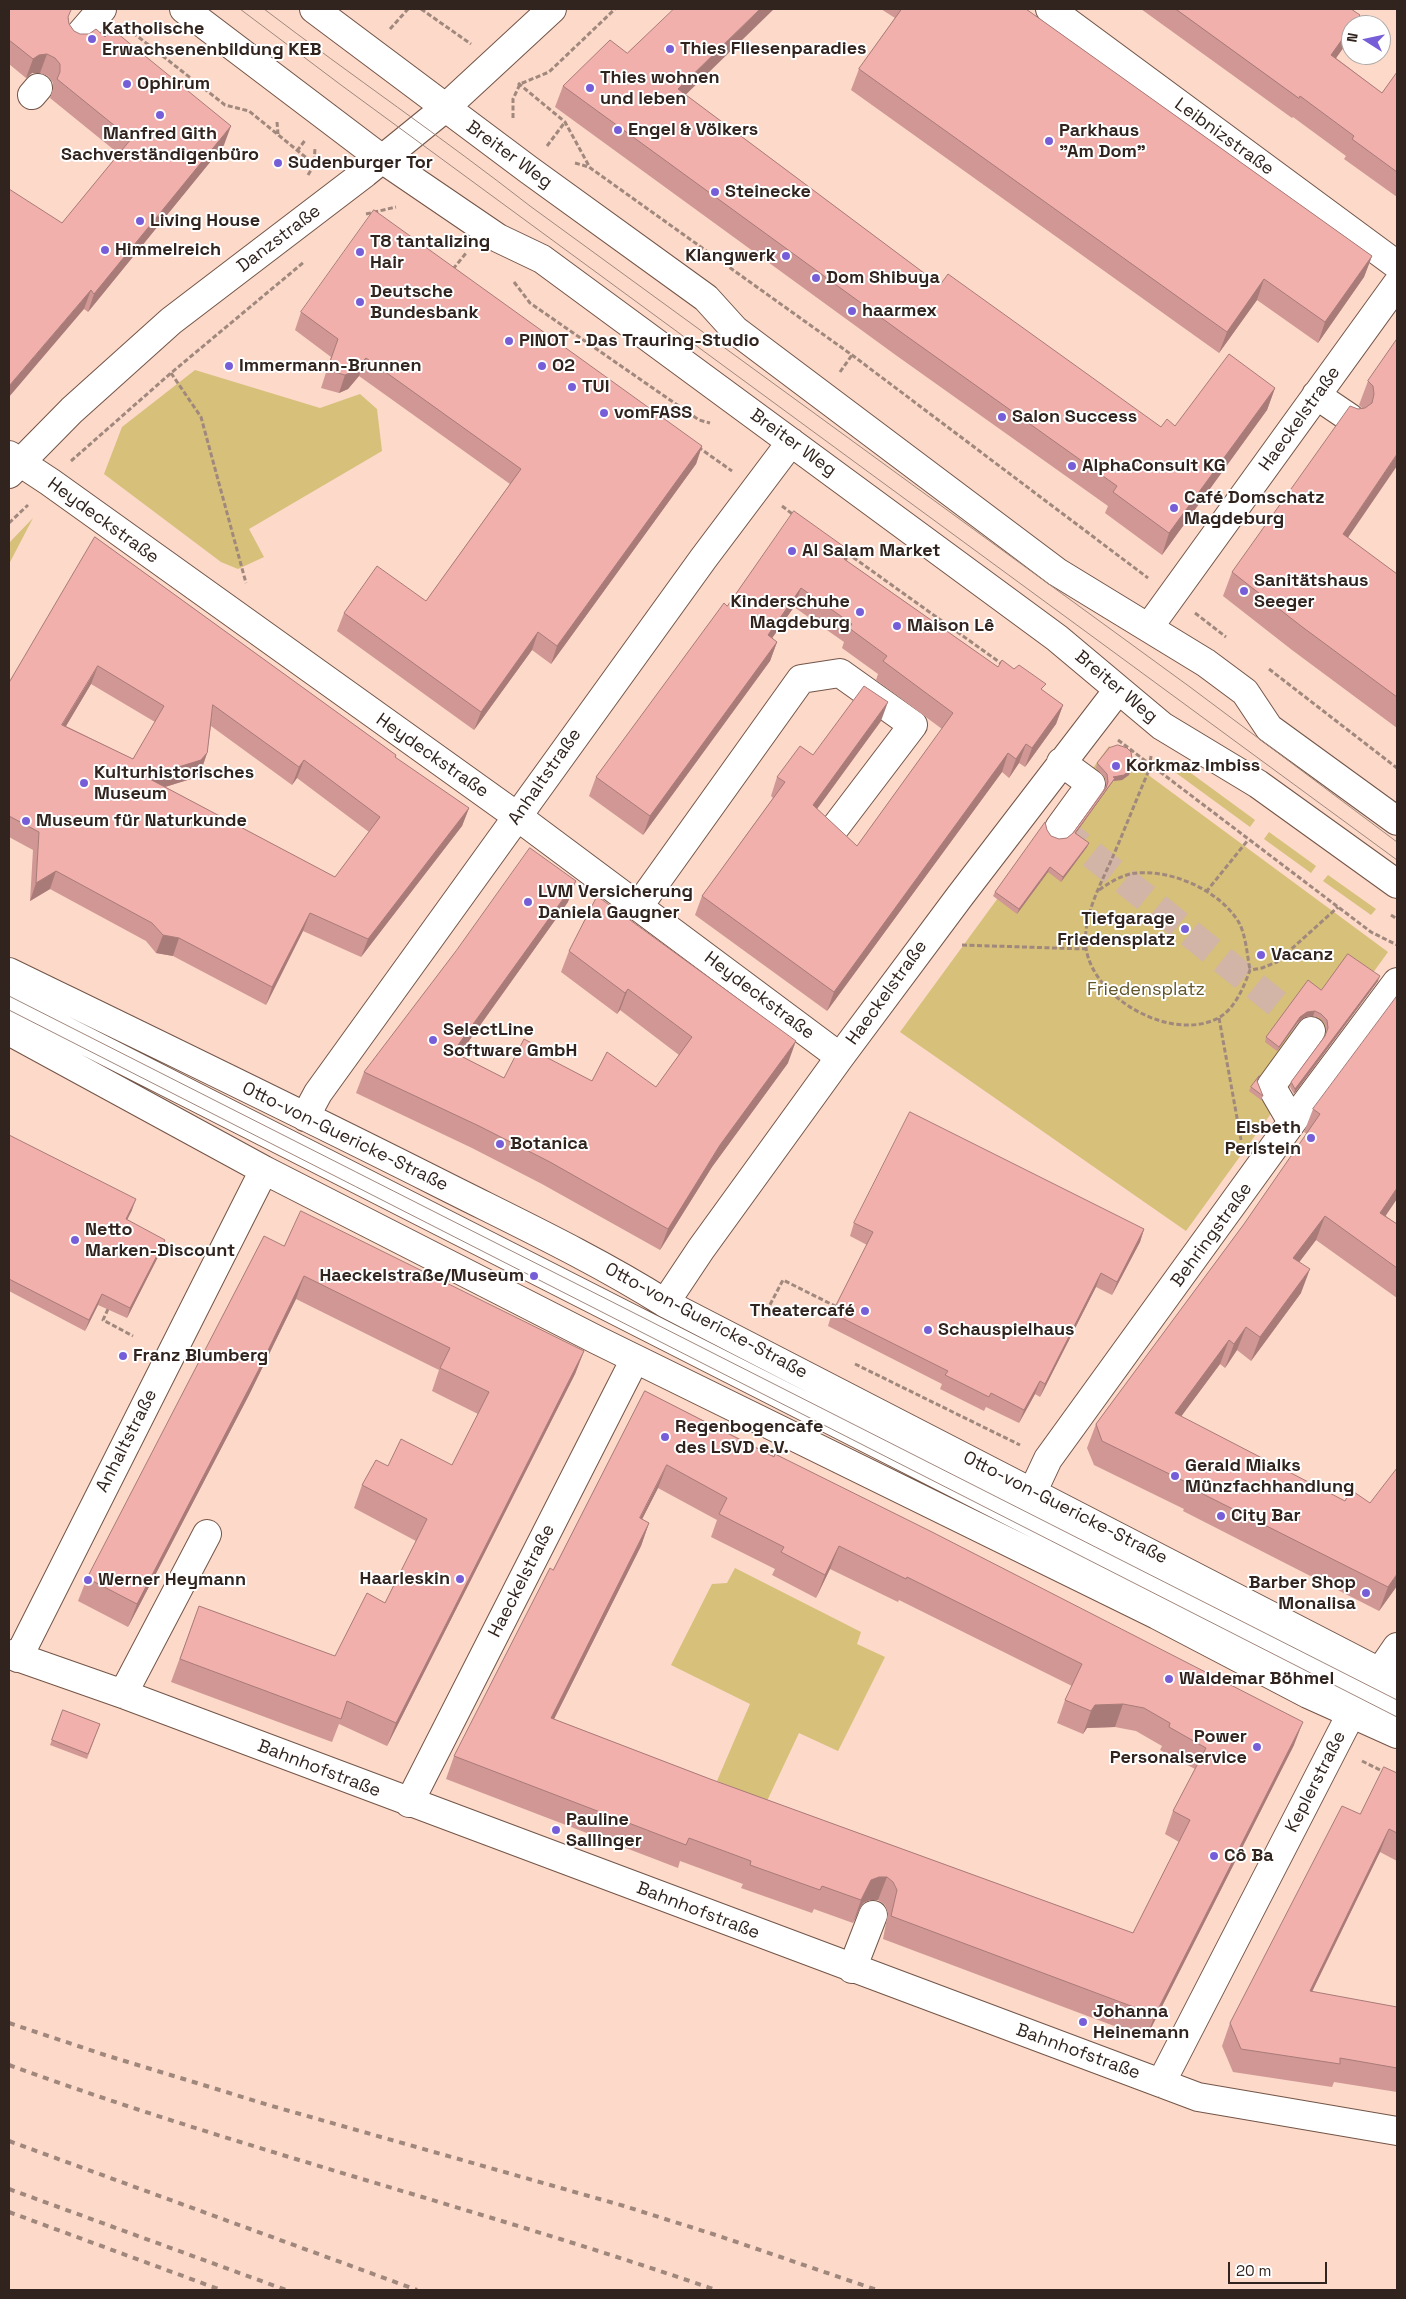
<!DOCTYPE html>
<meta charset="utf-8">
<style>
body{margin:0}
#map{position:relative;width:1406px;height:2299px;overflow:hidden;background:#fcd9c9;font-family:"Space Grotesk",sans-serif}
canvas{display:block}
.frame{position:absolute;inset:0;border:10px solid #31241e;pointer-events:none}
.north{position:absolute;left:1341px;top:15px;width:50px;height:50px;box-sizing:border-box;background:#fff;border:1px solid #ada7a5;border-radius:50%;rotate:280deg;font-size:14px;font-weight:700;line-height:20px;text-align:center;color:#31241e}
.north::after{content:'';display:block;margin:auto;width:18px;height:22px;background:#775ed9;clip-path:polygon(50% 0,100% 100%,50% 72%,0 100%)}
.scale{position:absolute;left:1228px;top:2262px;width:99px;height:22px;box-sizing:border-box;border:2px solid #31241e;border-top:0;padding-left:6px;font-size:15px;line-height:18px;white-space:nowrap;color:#31241e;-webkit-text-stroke:4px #fff;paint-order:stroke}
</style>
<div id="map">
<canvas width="1406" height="2299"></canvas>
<div class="frame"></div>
<div class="north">N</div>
<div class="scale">20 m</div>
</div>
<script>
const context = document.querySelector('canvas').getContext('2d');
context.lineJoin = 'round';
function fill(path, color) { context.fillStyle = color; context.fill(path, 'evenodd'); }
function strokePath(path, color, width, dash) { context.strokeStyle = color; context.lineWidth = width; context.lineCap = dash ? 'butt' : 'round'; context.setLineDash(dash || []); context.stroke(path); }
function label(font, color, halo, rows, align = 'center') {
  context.font = font + ' "Space Grotesk",sans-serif'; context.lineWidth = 4; context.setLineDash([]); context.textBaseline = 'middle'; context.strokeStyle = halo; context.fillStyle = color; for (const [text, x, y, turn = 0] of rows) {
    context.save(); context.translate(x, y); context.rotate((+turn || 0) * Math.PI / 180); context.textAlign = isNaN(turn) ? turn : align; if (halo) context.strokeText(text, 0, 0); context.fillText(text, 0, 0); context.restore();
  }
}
fill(new Path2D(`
 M195,370l125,38 40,-14 17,15 5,42 -133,78 15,28 -26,12 -17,-7 -117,-88 18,-47z
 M33,518l-24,46v-21z
 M1109,746l279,206 -202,279 -286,-199z
 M1173,760l82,60 -5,7 -82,-60z
 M1269,832l47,34 -5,7 -47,-34z
 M1328,875l48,34 -5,6 -48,-34z
 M735,1568l126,64 -4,12 28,13 -47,94 -39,-18 -33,70 -49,-22 33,-77 -79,-39 41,-81 15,-1z`), '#d6c07a');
strokePath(new Path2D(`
 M1059,828l252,203`), '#d3b5a7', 28, [28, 14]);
const minor = new Path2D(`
 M184,9l198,150 116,79 44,21 515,379 105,88 96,58 139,100
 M314,9l215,161 177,128 29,32 322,242 149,91 39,29 24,36 128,93
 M1050,9l347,256
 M77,38l25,-29
 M32,95l6,-7
 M1316,395l34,23
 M9,455l41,27 468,335 322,240
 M9,474l63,-64 99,-89 194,-148 80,-65 107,-99
 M1149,627l248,-343
 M1059,828l32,-44 -30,-22
 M638,907l163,-228 39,-6 73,52 -79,104
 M9,972c142,69 285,138 426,209 77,39 157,76 230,122l732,378
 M9,1002l1388,706
 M9,1031l255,139 333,170 560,275 151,79 89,40
 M305,1117l13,-24 385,-534 88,-117
 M1292,1122l-21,-36 40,-55
 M665,1303l36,-54 139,-192 120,-161 158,-206
 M1033,1491l15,-32 244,-337 105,-140
 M9,1654l114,40 1075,403 199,34
 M18,1658l246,-488
 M123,1694l84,-160
 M409,1803l226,-444
 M852,1969l21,-54
 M1161,2083l190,-369 46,-67`);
strokePath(minor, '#735547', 30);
strokePath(new Path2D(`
 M421,9l50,35
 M127,28l98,77 24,6 65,53
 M390,29l18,-20
 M518,83l47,39 24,44
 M513,118v-19l7,-15 29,-12 66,-63
 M277,122l1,12
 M547,146l18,-24
 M297,151l9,-12
 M575,163l14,4 263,188 296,223
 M308,175l6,-10 1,-17
 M366,214l30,-7
 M453,269l14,-17
 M514,282l16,21 169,117 11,3
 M840,372l12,-17
 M171,373l30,44 45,166
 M698,447l34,24
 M71,461l100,-88 133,-111
 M782,506l13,10
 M9,523l19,-18
 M847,553l155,111
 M1195,613l31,24
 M1269,669l128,99
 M1118,740l253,192 26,13
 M1151,756l-2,14c-12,28 -23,56 -35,84 -12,28 -32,62 -28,94 7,51 88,96 134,69 16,-10 24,-31 30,-47l12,-2 15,-6 61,-55
 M1099,890c10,-7 19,-13 31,-16 37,-7 88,15 108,47 8,13 9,34 12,49
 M1206,892l42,-52
 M1391,915l6,4
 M962,945l124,4
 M1219,1018l22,122
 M108,1309l-5,11 30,16
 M763,1318l20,-38 54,27
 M855,1364l165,81
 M1362,1761l24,12`), '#a1887d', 3, [5, 2.5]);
strokePath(minor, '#fff', 28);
strokePath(new Path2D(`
 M240,9l101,76 1056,775
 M264,9c88,67 179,129 266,197l660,481 207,155
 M9,996l1388,704
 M9,1010l1388,707`), '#a0877c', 1);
strokePath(new Path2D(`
 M9,2023l96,32 167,51 352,100 95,30 158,54
 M9,2065c233,85 473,144 707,225
 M9,2141l408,149
 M9,2189l277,101
 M9,2212l212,78`), '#a0877c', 4, [6, 6]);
fill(new Path2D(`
 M9,9l60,9v6l5,7 150,114 -136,167 -4,-3 -22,-86 57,-69 -69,-56 3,-9v-6l-5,-7 -8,-3h-8l-6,5 -17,-14z
 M881,9h145l346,247 -8,21 -46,66 -61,-43 -38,53 -368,-263 8,-21 36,-51z
 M1141,9h210v28l-15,21 46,35 15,-21v125l-53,-38 2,-3 -53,-39 -1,1z
 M627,53l59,42 254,190 221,142 14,-1 100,-38 -8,22 -105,145 -57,-42 3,-7 -211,-150 -342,-249 8,-21z
 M301,312l401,134 -6,18 -145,200 -19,-14 -58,80 -137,-99 7,-18 82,-12 84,-117 -151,-108 -11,13 -9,4 -18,-5 10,-31 -36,-27z
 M1397,339l-49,199 49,36v154l-105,-78 -69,-54 9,-24 126,-163 4,-1 -3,-3 9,-24z
 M95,537l301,218v3l73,50 -7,18 -101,131 -58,-26 -37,74 -93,-49 -17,-3 -10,-12 -96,-52 -20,12 3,-51 -24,-13v-154zM91,684l64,38 -22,37 -67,-33zM211,726l81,59 5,-7 72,54 -34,45 -170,-90 29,-9 7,-7 6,-18z
 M850,551l-3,10 151,106 45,24 20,14 -7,19 -31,43 -6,-4 -10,15 -7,-6 -175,239 -132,-96 7,-19 71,-98 -2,-2 6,-19 36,-22 68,-34 -64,88 40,37 85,-117 -66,-49 2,-6 -36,-26 2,-6 -50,-35 -22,31 5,4 -7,19 -127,174 -54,-39 7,-19 131,-171z
 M1097,763l32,12 -7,5 -9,1 -37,52 13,10 -2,4 -26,35 -13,-10 -31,42 -24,-18 2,-4 52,-62 4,6 8,3 8,-1 6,-5 33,-47 -1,-8 -9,-10z
 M568,902l-109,153 45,23 41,-21 47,24 64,6 23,-32 -59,-45 -3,4 -56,-42 8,-21 219,112 -76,104 -52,83 -118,-66 -70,-36 -116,-55 8,-21z
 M1378,981l-84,113 -4,-7 1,-5 34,-46 2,-4 -2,-8 -5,-6 -7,-2 -8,1 -7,5 -21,29 -12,-9 1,-5 55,-47z
 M1397,996l-11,220 11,8v74l-81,-58 -17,22 2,31 -50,68 -14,-11 -12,18 -5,-4 -39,52 216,170 -18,25 -196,-100 1,-2 -90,-44 -7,-17 9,-24 148,-200 63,-90 -3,-2 9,-23z
 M1251,1087l12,9 -2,4 -12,-9z
 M9,1135l123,75 -5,10 34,31 -34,67 -29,-13 -13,26 -76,-40z
 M854,1223l290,6 -4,13 -28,53 -16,-8 -56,110 -5,-3 -16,29 -33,-16 -2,4 -44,-22 2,-5 -114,-58 4,-13 35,-68 -17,-9z
 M284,1246l300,105 -9,23 -188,372 -48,-22 -7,18 -161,-60 28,-76 136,50 50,-53 31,-62 -62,-33 8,-23 26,-19 64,-1 26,-51 -46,-23 7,-21 -143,-71 -47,96 -121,232 -50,-26 9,-23z
 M645,1391l129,65 1,-2 519,291 -148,293 -263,-99 5,-26 -3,-8 -7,-5h-8l-7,3 -10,20 -39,-14 -2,4 -71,-25 2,-4 -63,-23 -2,7 -232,-89 8,-23 99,-186zM658,1488l59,32 -6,17 64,32 -3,6 44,23 14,-29 68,33 1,-2 173,86 -7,14 -8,23 26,11 4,-6 28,-1 21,4 26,15 -2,4 35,19 -22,42 -8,23 14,8 -46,91 -423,-154 -156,-60 87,-173 8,-23 -7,-4z
 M63,1710l37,14 -13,35 -37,-14z
 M1397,1773v88l-17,-9 -68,140 85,15v85l-63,-10 -2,5 -99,-15 -11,-26 8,-23 130,-209z`), '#d09794');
fill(new Path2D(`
 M760,9h14l-104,101 8,-21z
 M1360,15l-4,10h-4z
 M1351,27v10l-27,38 7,-20z
 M47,54l-7,19h-8l-6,5 7,-19 6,-4z
 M231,126l-7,19 -136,167 6,-18z
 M1372,256l-8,21 -46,66 7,-21z
 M1264,279l-7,21 -38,53 8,-21z
 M91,290l-7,19 -75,88v-11z
 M366,358l-7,18 -11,13 -9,4 6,-18z
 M1275,388l-8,22 -105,145 7,-22z
 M702,446l-6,18 -145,200 6,-18z
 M1397,454v12l-63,92 9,-24z
 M850,551l-7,19 1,-11z
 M801,588l-7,19 -33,47 7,-19z
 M538,632l-6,18 -58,80 7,-18z
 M777,642l-7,19 -127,174 7,-19z
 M98,666l-7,18 -35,59 6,-18z
 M888,702l-7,19 -75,103 7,-19z
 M1063,705l-7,19 -31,43 7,-19z
 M1026,744l-7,19 -10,15 7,-19z
 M207,753l-6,18 -7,7 -55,17 7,-18z
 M1008,753l-6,19 -175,239 7,-19z
 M304,760l-7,18 -5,7 7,-18z
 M1133,765l-4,10 -7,5 -9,1 -40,56 2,-4 38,-56z
 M469,808l-7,18 -101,131 7,-18z
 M1089,843l-2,4 -26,35 2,-5z
 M1050,867l-2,5 -31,42 2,-5z
 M56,871l-6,18 -20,12 6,-18z
 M576,881l-8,21 -122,171 7,-21z
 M310,913l-7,18 -37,74 6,-18z
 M163,935l16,3 -6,18 -17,-3z
 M1380,976l-2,5 -84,113 1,-5z
 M628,989l-8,21 -3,4 8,-21z
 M1315,1011l-2,5 -8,1 -7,5 -21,29 2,-4 21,-30 7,-5z
 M796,1041l-8,22 -76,104 -52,83 8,-21 52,-84z
 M1397,1188v11l-25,37 8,-23z
 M136,1199l-4,11 -10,20 4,-11z
 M1325,1216l-9,24 -31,41 8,-23z
 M1144,1229l-4,13 -28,53 5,-13z
 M165,1240l-4,11 -34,67 3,-10z
 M1310,1269l-9,24 -50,68 9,-24z
 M1101,1273l-5,14 -56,110 5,-13z
 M304,1276l-8,23 -47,96 -121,232 9,-23z
 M102,1294l-4,11 -13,26 4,-11z
 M1246,1327l-9,23 -12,18 9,-24z
 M1229,1340l-9,24 -54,73 9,-24z
 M584,1351l-9,23 -188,372 9,-23z
 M1040,1381l-5,13 -16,29 5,-13z
 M667,1465l-9,23 -27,53 9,-23z
 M649,1523l-8,23 -98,195 8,-23z
 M839,1546l-9,23 -14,29 9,-23z
 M1397,1574v12l-18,25 9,-24z
 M1123,1704l-8,23 -28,1 -4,6 8,-23 4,-6z
 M1303,1722l-9,23 -148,293 9,-23z
 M1389,1829l-9,23 -79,162 9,-23z
 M879,1877h8l-9,23h-8l-7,3 -10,20 8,-23 10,-20z`), '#a97b78');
const building = new Path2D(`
 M9,9h61l1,1 -3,7 1,7 5,7 6,3h9l7,-5 9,8 7,-8 119,97 -137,168 -3,-4 -82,96v-197l53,34 69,-84 -74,-60 3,-7v-8l-5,-6 -8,-4 -8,1 -6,4 -24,-19z
 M674,9h86l-82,80 262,196 8,-11 213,153 6,-8 8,7 54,-72 46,34 -106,145 -56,-41 4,-6 -212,-151 -342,-249 47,-46 17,13z
 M902,9h124l346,247 -47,66 -61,-43 -37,53 -368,-263z
 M1176,9h175l9,6 -8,10h-1v2l-20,28 51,38 15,-21v100l-45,-33 2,-3 -54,-40 -1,2z
 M374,210l328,236 -145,200 -19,-14 -57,80 -137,-99 33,-47 49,35 95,-132 -155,-111 -12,13 -9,4 -18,-5 11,-31 -37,-27z
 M1397,339v115l-54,80 54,40v123l-96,-71 -69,-54 118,-166 8,3 7,-1 7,-5 2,-9 -1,-8 -5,-5z
 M794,511l56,40 -6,8 154,108 4,-7 12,9 5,-4 27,19 -5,5 22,16 -31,43 -6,-4 -10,15 -8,-6 -174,239 -132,-96 83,-114 -8,-5 23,-31 13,9 51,-69 24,16 -75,103 44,41 96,-133 -70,-52 4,-5 -38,-28 3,-4 -51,-36 -33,47 9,7 -127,174 -54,-39 128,-174 3,3z
 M95,537l301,218 -1,2 74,51 -101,131 -58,-26 -38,74 -93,-49 -16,-3 -11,-12 -96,-52 -20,12 3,-51 -30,-16v-133zM98,666l66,40 -31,53 -71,-34zM213,705l86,62 5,-7 76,57 -45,60 -189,-100 55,-17 6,-7z
 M1118,745l9,3 4,4 2,13 -3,5 -6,5 -11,2 2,1 -40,55 14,10 -26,34 -13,-10 -31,42 -24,-17 50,-70 2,8 4,6 8,3 8,-1 6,-5 33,-45 2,-6 -1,-8 -10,-11 12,-15z
 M530,848l46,33 -123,171 51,26 20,-39 23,12 -3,5 48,25 15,-29 49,35 36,-50 -64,-48 -3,4 -56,-42 28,-55 199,145 -76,104 -52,84 -118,-67 -71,-36 -115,-54 92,-121z
 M1348,954l32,22 -85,113 -4,-7 34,-46 3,-8 -1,-8 -6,-6 -6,-3 -8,1 -7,5 -21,30 -13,-10 42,-57 13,10z
 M1397,996v192l-17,25 17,11v44l-72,-52 -32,42 17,11 -50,68 -14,-10 -12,17 -5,-4 -54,73 170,88 6,-11 19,13 27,-35v106l-9,13 -197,-99 1,-3 -90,-44 -6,-17 148,-200 76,-110 -7,-5z
 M1259,1076l-2,5 6,15 -12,-9z
 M910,1112l234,117 -27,53 -16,-9 -56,111 -5,-3 -16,29 -33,-17 -2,4 -44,-22 3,-4 -116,-58 41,-81 -19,-9z
 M9,1135l127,64 -10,20 39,21 -35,68 -28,-14 -13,26 -80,-41z
 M301,1211l283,140 -188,372 -49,-22 -6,18 -161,-60 19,-53 136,50 32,-63 18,10 42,-84 -65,-34 14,-25 12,6 13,-27 51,26 37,-73 -49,-24 10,-20 -146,-72 -46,95 -121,233 -50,-26 177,-342 20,10z
 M645,1391l129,66 1,-3 157,78 371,190 -148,293 -264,-99 6,-26 -4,-8 -6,-5h-8l-8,3 -10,20 -39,-14 -2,4 -70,-25 1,-4 -62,-23 -3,7 -232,-89 96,-188 3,2zM667,1465l60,33 -8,16 65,33 -3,5 44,23 14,-29 67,33 1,-2 175,87 -17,36 26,11 4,-6 28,-1 21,4 26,15 -1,4 37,21 -33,63 17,9 -57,113 -423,-154 -159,-61 98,-195 -9,-5z
 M63,1710l37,14 -12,30 -36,-14z
 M1384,1767l13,6v60l-8,-4 -79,162 87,16v61l-57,-10v6l-99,-15 -11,-26 112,-217 18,8z`);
fill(building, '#f2b0ac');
strokePath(building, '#a97b78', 1);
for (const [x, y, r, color] of [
 [92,39,5,"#775ed9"],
 [670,49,5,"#775ed9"],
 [127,84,5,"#775ed9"],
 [590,88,5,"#775ed9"],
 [160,115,5,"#775ed9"],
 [618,130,5,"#775ed9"],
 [1049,141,5,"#775ed9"],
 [278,163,5,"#775ed9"],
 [715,192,5,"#775ed9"],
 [140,221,5,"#775ed9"],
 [105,250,5,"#775ed9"],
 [360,252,5,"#775ed9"],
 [786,256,5,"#775ed9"],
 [816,278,5,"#775ed9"],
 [360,302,5,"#775ed9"],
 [852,311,5,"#775ed9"],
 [509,341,5,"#775ed9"],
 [229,366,5,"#775ed9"],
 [542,366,5,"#775ed9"],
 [572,387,5,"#775ed9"],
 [604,413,5,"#775ed9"],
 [1002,417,5,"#775ed9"],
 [1072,466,5,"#775ed9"],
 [1174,508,5,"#775ed9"],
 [792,551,5,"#775ed9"],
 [1244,591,5,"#775ed9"],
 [860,612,5,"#775ed9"],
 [897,626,5,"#775ed9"],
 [1116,766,5,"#775ed9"],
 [84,783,5,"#775ed9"],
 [26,821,5,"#775ed9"],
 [528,902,5,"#775ed9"],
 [1185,929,5,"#775ed9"],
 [1261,955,5,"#775ed9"],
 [433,1040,5,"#775ed9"],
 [1311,1138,5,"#775ed9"],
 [500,1144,5,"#775ed9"],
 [75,1240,5,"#775ed9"],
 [534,1276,5,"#775ed9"],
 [865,1311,5,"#775ed9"],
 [928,1330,5,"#775ed9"],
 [123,1356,5,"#775ed9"],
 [665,1437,5,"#775ed9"],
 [1175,1476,5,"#775ed9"],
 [1221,1516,5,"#775ed9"],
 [460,1579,5,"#775ed9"],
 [88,1580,5,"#775ed9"],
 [1366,1593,5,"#775ed9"],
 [1169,1679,5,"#775ed9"],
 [1257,1747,5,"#775ed9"],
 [556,1830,5,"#775ed9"],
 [1214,1856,5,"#775ed9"],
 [1083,2022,5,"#775ed9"]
]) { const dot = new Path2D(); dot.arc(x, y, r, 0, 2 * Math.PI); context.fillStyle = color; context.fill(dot); strokePath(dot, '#fff', 2); }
label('bold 18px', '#31241e', '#fff', [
 ["Katholische",102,29],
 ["Erwachsenenbildung KEB",102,50],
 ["Thies Fliesenparadies",680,49],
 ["Thies wohnen",600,78],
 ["und leben",600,99],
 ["Ophirum",137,84],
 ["Engel & Völkers",628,130],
 ["Parkhaus",1059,131],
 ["\"Am Dom\"",1059,152],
 ["Manfred Gith",160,134,"center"],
 ["Sachverständigenbüro",160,155,"center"],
 ["Sudenburger Tor",288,163],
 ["Steinecke",725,192],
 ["Living House",150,221],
 ["T8 tantalizing",370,242],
 ["Hair",370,263],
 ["Himmelreich",115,250],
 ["Klangwerk",776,256,"right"],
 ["Dom Shibuya",826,278],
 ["Deutsche",370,292],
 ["Bundesbank",370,313],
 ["haarmex",862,311],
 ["PINOT - Das Trauring-Studio",519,341],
 ["Immermann-Brunnen",239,366],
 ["O2",552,366],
 ["TUI",582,387],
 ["vomFASS",614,413],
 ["Salon Success",1012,417],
 ["AlphaConsult KG",1082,466],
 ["Café Domschatz",1184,498],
 ["Magdeburg",1184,519],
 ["Al Salam Market",802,551],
 ["Sanitätshaus",1254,581],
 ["Seeger",1254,602],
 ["Kinderschuhe",850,602,"right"],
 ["Magdeburg",850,623,"right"],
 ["Maison Lê",907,626],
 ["Korkmaz Imbiss",1126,766],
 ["Kulturhistorisches",94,773],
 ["Museum",94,794],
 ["Museum für Naturkunde",36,821],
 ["LVM Versicherung",538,892],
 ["Daniela Gaugner",538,913],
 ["Tiefgarage",1175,919,"right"],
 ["Friedensplatz",1175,940,"right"],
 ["Vacanz",1271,955],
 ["SelectLine",443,1030],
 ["Software GmbH",443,1051],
 ["Elsbeth",1301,1128,"right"],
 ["Perlstein",1301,1149,"right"],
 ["Botanica",510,1144],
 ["Netto",85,1230],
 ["Marken-Discount",85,1251],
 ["Haeckelstraße/Museum",524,1276,"right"],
 ["Theatercafé",855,1311,"right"],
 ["Schauspielhaus",938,1330],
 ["Franz Blumberg",133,1356],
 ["Regenbogencafe",675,1427],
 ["des LSVD e.V.",675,1448],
 ["Gerald Mialks",1185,1466],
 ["Münzfachhandlung",1185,1487],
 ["City Bar",1231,1516],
 ["Haarleskin",450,1579,"right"],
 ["Werner Heymann",98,1580],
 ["Barber Shop",1356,1583,"right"],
 ["Monalisa",1356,1604,"right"],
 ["Waldemar Böhmel",1179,1679],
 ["Power",1247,1737,"right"],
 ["Personalservice",1247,1758,"right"],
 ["Pauline",566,1820],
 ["Sallinger",566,1841],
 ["Cô Ba",1224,1856],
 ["Johanna",1093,2012],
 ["Heinemann",1093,2033]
], 'left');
label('18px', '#31241e', '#fff', [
 ["Leibnizstraße",1224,137,36],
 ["Breiter Weg",509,155,36],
 ["Danzstraße",279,239,-37],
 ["Haeckelstraße",1300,419,-54],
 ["Breiter Weg",793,443,36],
 ["Heydeckstraße",103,521,36],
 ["Breiter Weg",1116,687,40],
 ["Heydeckstraße",432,756,35],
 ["Anhaltstraße",545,777,-55],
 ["Haeckelstraße",887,993,-54],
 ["Heydeckstraße",759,996,37],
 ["Otto-von-Guericke-Straße",345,1137,26],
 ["Behringstraße",1212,1235,-54],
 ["Otto-von-Guericke-Straße",706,1321,28],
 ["Anhaltstraße",127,1441,-63],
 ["Otto-von-Guericke-Straße",1065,1508,27],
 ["Haeckelstraße",522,1581,-63],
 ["Bahnhofstraße",319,1769,21],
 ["Keplerstraße",1316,1782,-63],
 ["Bahnhofstraße",698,1911,21],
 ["Bahnhofstraße",1078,2052,20]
]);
label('18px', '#605428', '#fff', [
 ["Friedensplatz",1146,990]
]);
</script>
